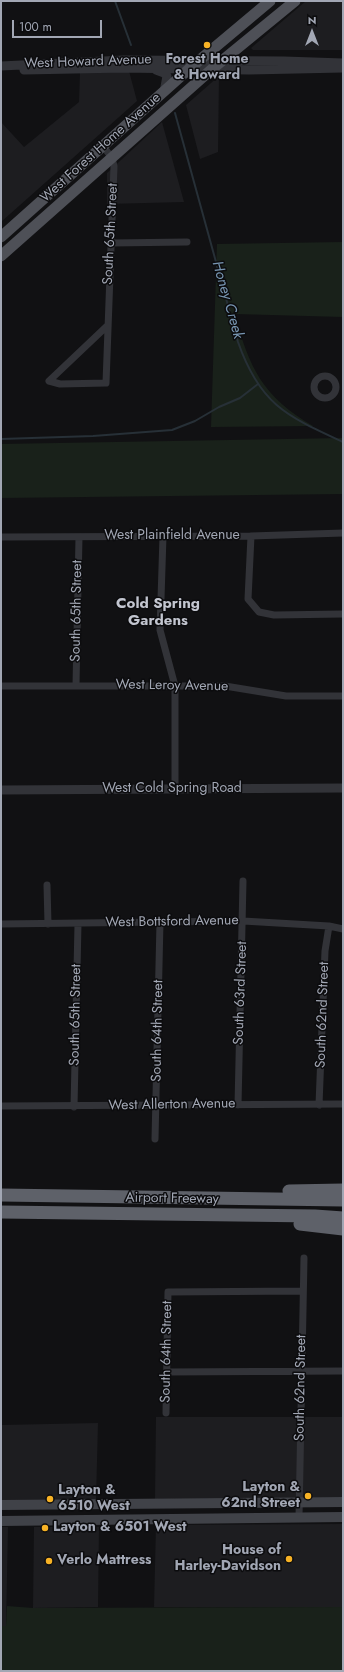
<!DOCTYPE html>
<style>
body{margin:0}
#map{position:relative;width:344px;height:1672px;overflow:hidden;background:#111113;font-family:Jost,sans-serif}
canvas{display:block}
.frame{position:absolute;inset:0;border:2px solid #a2a7b4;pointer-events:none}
.north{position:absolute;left:292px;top:12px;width:40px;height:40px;-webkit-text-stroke:3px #0c0c0e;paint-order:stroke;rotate:0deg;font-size:11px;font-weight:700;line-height:16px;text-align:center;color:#a2a7b4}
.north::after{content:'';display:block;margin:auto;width:14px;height:18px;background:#a2a7b4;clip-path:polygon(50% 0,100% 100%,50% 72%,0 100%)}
.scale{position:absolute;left:12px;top:20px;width:90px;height:18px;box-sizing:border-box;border:2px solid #a2a7b4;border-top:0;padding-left:5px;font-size:12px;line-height:14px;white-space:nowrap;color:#a2a7b4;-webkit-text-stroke:3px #0c0c0e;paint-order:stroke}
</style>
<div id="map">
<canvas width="344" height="1672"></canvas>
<div class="frame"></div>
<div class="north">N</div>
<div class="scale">100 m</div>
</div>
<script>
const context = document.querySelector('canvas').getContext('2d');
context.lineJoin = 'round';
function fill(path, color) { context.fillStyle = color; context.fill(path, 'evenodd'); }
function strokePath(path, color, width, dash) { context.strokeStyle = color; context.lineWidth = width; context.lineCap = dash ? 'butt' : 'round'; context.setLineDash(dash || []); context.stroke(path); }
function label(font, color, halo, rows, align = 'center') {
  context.font = font + ' Jost,sans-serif'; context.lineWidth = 3; context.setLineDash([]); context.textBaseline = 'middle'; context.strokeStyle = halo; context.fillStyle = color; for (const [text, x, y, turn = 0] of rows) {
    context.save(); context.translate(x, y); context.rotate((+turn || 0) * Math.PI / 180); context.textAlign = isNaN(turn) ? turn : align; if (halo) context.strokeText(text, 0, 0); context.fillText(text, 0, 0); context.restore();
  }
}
fill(new Path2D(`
 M306,1h37v49h-90l-2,-2z
 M129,71l8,30 -136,121v-100l23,25 55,-45 1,-29z
 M219,76l-1,76 -18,7 -14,-54z
 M162,122l22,80 -77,2v-31z
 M156,1417h187v80l-188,2z
 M98,1423l-2,77 -95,1v-76z
 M343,1524v83h-189l2,-82z
 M1,1527h7l-2,99h-5z
 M34,1527h65l-1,80 -65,1z`), '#1d1d20');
fill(new Path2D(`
 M343,242v75l-108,-3c14,54 28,83 78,112l-102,1 6,-183z
 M343,438v56l-342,4v-54z
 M7,1606l26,2 310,-1v64h-342v-45h5z`), '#19211a');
strokePath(new Path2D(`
 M115,1l16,44
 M175,113l63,229c22,63 49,74 105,100
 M1,439l92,-3 79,-6 23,-9 24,-14 21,-9 18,-14`), '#273037', 2);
strokePath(new Path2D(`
 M111,243l76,-1
 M314 387a11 11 0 1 1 22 0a11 11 0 1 1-22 0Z
 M49,381l11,3 46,-1 8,-217 -2,-8 -9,-12
 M49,381l58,-55
 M163,536l-3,94 15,56v103
 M251,536l-3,63 11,13 15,3 69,-1
 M1,537l250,-1 92,-3
 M76,685l3,-148
 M1,686h224l61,10h57
 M47,885l1,39
 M1,924l242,-3 86,5 14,3
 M238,1105l5,-224
 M319,1105l6,-154 4,-25
 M1,1106l342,-2
 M74,1107l4,-183
 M155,1139l5,-217
 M167,1372l176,-1
 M166,1413l2,-121 134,-1
 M299,1517l5,-259`), '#323338', 7);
strokePath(new Path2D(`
 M1,66l123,-6 160,1 59,2
 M24,70l100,-2 125,2 94,-2
 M156,70l8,3 3,3 -3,16
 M1,790l342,-2`), '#323338', 9);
strokePath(new Path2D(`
 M1,1505l342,-3
 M1,1521l342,-4`), '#404248', 10);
strokePath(new Path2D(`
 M1,237l188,-168 81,-68
 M1,256l211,-187 83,-68`), '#4e5057', 11);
strokePath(new Path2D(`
 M289,1191l54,-1
 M1,1195l342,5
 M1,1212l314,4 28,2
 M300,1224l43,5`), '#5e6169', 13);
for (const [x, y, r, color] of [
 [207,45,4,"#f7b225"],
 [308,1496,4,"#f7b225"],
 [50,1499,4,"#f7b225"],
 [45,1528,4,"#f7b225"],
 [289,1559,4,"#f7b225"],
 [49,1561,4,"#f7b225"]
]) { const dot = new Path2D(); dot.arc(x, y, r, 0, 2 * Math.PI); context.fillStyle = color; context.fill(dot); strokePath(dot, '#0c0c0e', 1.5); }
label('bold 14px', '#a2a7b4', '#0c0c0e', [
 ["Forest Home",207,60,"center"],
 ["& Howard",207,76,"center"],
 ["Layton &",300,1488,"right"],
 ["62nd Street",300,1504,"right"],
 ["Layton &",58,1491],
 ["6510 West",58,1507],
 ["Layton & 6501 West",53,1528],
 ["House of",281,1551,"right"],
 ["Harley-Davidson",281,1567,"right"],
 ["Verlo Mattress",57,1561]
], 'left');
label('14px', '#a2a7b4', '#0c0c0e', [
 ["West Howard Avenue",88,62,-2],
 ["West Forest Home Avenue",101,148,-42],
 ["South 65th Street",111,234,-87],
 ["West Plainfield Avenue",172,536],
 ["South 65th Street",77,611,-89],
 ["West Leroy Avenue",172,686,1],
 ["West Cold Spring Road",172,789],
 ["West Bottsford Avenue",172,922,-1],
 ["South 63rd Street",241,993,-88],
 ["South 65th Street",76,1015,-89],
 ["South 62nd Street",323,1015,-88],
 ["South 64th Street",158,1031,-89],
 ["West Allerton Avenue",172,1105,-1],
 ["Airport Freeway",172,1199,1],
 ["South 64th Street",167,1352,-89],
 ["South 62nd Street",301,1388,-89]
]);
label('italic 15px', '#7795b1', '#0c0c0e', [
 ["Honey Creek",227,300,74]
]);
label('bold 15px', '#c3c6d0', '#0c0c0e', [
 ["Cold Spring",158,604],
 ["Gardens",158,621]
]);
</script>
